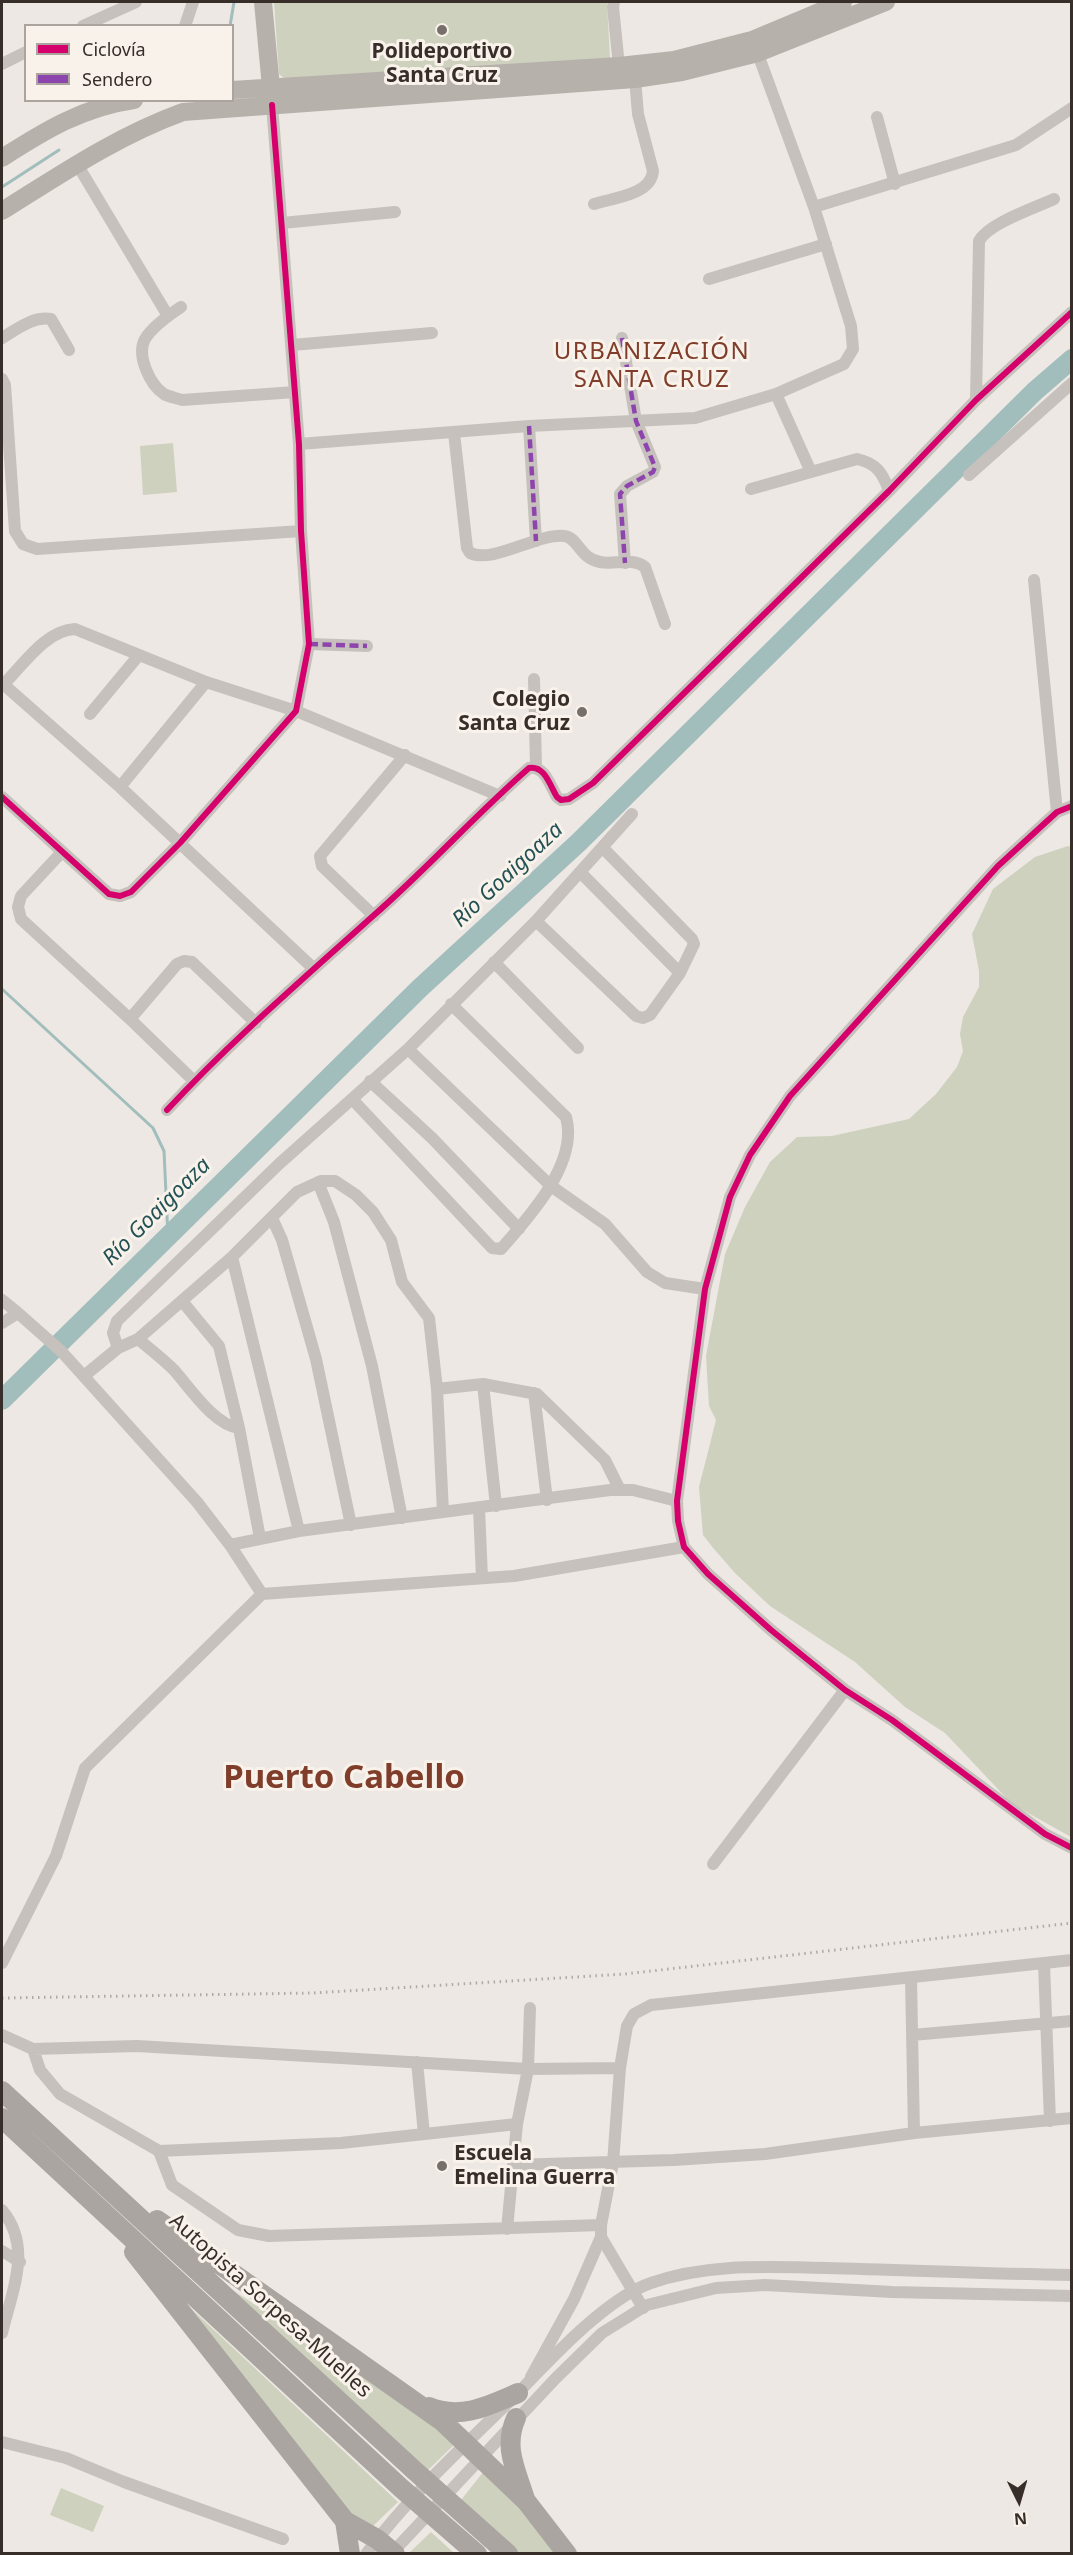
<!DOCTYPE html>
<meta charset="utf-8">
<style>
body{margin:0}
#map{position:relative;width:1073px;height:2555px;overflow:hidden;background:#ede8e3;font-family:"Noto Sans",sans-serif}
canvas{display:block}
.frame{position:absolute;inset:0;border:3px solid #372e2a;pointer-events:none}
.legend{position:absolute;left:24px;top:24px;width:210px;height:78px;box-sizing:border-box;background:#f9f2eb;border:2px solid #aba49e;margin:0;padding:8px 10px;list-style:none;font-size:18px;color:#372e2a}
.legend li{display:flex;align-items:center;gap:12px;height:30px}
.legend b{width:30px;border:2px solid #aba49e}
.north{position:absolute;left:989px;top:2471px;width:60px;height:60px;-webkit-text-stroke:4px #f9f2eb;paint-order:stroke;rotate:175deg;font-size:16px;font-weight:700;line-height:24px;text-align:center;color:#372e2a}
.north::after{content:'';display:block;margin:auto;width:21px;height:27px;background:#372e2a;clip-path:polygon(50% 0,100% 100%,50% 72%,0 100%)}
</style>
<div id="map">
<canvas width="1073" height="2555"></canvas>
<div class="frame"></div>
<ul class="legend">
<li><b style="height:8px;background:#d6006c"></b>Ciclovía</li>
<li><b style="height:8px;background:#8e44ad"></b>Sendero</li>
</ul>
<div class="north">N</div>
</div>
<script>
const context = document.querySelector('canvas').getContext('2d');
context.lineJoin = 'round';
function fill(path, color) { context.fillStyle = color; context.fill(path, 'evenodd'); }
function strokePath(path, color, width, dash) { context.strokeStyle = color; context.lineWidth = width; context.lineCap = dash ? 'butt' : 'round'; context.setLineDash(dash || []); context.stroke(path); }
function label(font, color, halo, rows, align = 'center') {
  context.font = font + ' "Noto Sans",sans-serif'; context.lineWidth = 6; context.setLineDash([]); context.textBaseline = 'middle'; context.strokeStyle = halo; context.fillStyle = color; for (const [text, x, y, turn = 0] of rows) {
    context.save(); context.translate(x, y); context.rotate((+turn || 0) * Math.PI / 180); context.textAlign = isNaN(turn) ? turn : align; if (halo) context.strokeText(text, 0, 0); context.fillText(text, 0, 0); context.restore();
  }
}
fill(new Path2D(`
 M274,2h333l3,57 -322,22 -9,-7z
 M173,443l4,49 -34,3 -3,-49z
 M1068,846l3,1v990l-59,-33 -67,-71 -40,-26 -50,-45 -85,-56 -35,-33 -21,-24 -11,-14 -4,-48 17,-67 -7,-14 -3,-50 19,-102 20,-47 25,-45 27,-25 35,-1 77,-17 27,-25 21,-27 6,-16 -3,-17 3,-17 16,-30v-16l-7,-37 21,-45 42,-32z
 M190,2263l222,142 42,40 -26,25z
 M169,2288l229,214 -25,24 -13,1z
 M484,2471l15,10 57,72h-40l-55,-53z
 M61,2488l43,18 -11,26 -43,-17z
 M431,2532l23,21h-45z`), '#ced1be');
strokePath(new Path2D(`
 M230,26l4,-24
 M2,187l57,-37
 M2,989l151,139 11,23 4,86`), '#a1bdbc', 3);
strokePath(new Path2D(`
 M2,1400l418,-412 158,-145 457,-452 37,-32`), '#a1bdbc', 20);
strokePath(new Path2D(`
 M614,2l-1,5 6,59
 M83,26l53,-24
 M185,26l8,-24
 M2,64l24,-12
 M877,117l18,67
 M77,164l91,152
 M594,204c19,-6 57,-9 59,-33l-15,-57 -3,-35
 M814,207l202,-62 56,-37
 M282,223l113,-11
 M709,279l117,-35
 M181,307c-12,8 -29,20 -36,32 -9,16 5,46 19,55 5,3 13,4 18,6l113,-8
 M2,338c15,-9 31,-22 49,-19l18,31
 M622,338l14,83 19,46 -2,5 -26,14 -7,8 5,69
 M292,345l140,-12
 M2,379l3,6 10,146 8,13 14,5 264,-18
 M776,394l35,78
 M976,400l3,-159c10,-18 56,-33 75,-42
 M529,426l7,115
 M454,433l13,115 3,5c23,11 68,-20 94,-17 14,1 15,22 36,26 15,3 32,-5 45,5l20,57
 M299,444l230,-18 166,-8 81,-24 68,-30 9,-15 -2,-23 -37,-119 -59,-161
 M969,475l103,-92
 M751,489l106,-30c19,4 26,14 32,32
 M1034,580l23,232
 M309,644l58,2
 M534,679l2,88
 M2,683l118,104 193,181
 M3,685c20,-20 43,-55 72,-56l131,53 90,29 204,85
 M90,714l49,-59
 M120,787l86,-105
 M2,797l107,97 11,2 11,-4 49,-49 116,-132 13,-67 -8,-113 -2,-87 -27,-339
 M1072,806l-15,6 -59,54 -208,230 -40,59 -20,42 -25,92 -28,212 1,20 6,26 24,27 63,56 74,60 47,30 153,114 27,14
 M61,853l-40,43 -3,11 3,12 109,100 64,62
 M581,873l99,100
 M374,916l-52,-50 -2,-10 85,-101
 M536,921l100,95 7,2 7,-3 30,-42 14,-29 -2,-5 -89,-91
 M494,962l84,86
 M130,1019l47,-55 7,-3 8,1 64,61
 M408,1049l143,137 54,38 42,48 18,11 40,6
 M370,1081l62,57 87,91
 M352,1099l140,149 9,1c28,-32 78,-86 65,-132l-115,-113
 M167,1110c64,-69 136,-131 206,-194 54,-47 102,-101 156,-148 16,-3 21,18 28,29l4,3 8,-1 24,-16 296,-292 87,-91 96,-88
 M318,1182l16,40 38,144 30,152
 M272,1218l10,22 34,119 35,166
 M232,1257l67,274
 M2,1300l16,13
 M182,1301l37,45 20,82 21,110
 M2,1323l16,-10 43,38 136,151 33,43 32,49
 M138,1339c12,10 25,20 36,31 16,18 40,55 65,58
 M118,1348l-5,-15 4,-12 162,-157 129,-115 128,-128 96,-107
 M84,1376l34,-28 20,-9 94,-82 65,-65 24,-11h14l21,14 17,17 18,28 11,42 27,36 8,71 6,123
 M483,1384l13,122
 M437,1389l46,-5 54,10 68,66 15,30
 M534,1393l13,107
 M479,1508l3,70
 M230,1545l69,-14 311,-41h23l44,11
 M713,1864l132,-174
 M2,1963l54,-107 29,-88 177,-174 252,-18 170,-29
 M1044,1964l6,157
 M911,1978l3,155
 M2,2035l31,14 104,-3 391,23 92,-1
 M912,2035l160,-14
 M33,2049l7,21 20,24 99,57 13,34 66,45 31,6 332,-11
 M417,2062l7,72
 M159,2151l182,-8 176,-19
 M513,2165l161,-5 91,-6 149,-21 158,-15
 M2,2210c31,37 10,81 0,123
 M507,2229l10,-105 11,-55 2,-61
 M601,2237l42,71
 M2,2251l18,11
 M531,2377l43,-78 27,-62v-12l12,-62 7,-95 7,-42 7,-12 17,-9 421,-45
 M2,2442l64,16 58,24 159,57
 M366,2554c44,-59 98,-108 150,-159 33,-34 90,-97 135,-112 56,-20 117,-16 175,-15 82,2 164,6 246,7
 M391,2554l164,-175 47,-46 45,-28 69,-17 49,-3 127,7 180,4`), '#c6c1bc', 12);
strokePath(new Path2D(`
 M263,2l9,96
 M232,90l387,-24 55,-6 78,-20 91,-38
 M2,158c42,-27 81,-51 132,-58
 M2,211c59,-37 115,-75 181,-99l452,-33 47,-7 76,-19 128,-51`), '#b7b1ac', 18);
strokePath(new Path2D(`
 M2,2091l413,380 93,83
 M2,2118l399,370 76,66
 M157,2220l285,201 84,80 41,53
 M134,2252l211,269 32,18 18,15
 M429,2407c32,13 59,-1 89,-14
 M516,2418c-13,29 0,52 9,81
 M345,2521l5,33`), '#aba5a1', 20);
strokePath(new Path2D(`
 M2,1998l311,-5 312,-19 447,-51`), '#aea9a6', 3, [1.5, 4.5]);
strokePath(new Path2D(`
 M622,338l14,83 19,46 -2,5 -26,14 -7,8 5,69
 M529,426l7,115
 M309,644l58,2`), '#8e44ad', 4.5, [9, 4.5]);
strokePath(new Path2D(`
 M2,797l107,97 11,2 11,-4 49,-49 116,-132 13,-67 -8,-113 -2,-87 -27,-339
 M1072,806l-15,6 -59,54 -208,230 -40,59 -20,42 -25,92 -28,212 1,20 6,26 24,27 63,56 74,60 47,30 153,114 27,14
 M167,1110c64,-69 136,-131 206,-194 54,-47 102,-101 156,-148 16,-3 21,18 28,29l4,3 8,-1 24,-16 296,-292 87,-91 96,-88`), '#d6006c', 6);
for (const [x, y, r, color] of [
 [442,30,6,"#776f6b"],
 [582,712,6,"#776f6b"],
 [442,2166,6,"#776f6b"]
]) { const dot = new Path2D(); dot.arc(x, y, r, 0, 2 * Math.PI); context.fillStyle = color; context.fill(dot); strokePath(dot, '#f9f2eb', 2); }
label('bold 21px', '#372e2a', '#f9f2eb', [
 ["Polideportivo",442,52],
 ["Santa Cruz",442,76],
 ["Colegio",570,700,"right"],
 ["Santa Cruz",570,724,"right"],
 ["Escuela",454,2154,"left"],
 ["Emelina Guerra",454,2178,"left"]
]);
label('21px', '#372e2a', '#f9f2eb', [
 ["Autopista Sorpesa-Muelles",270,2306,42]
]);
label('italic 22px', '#235255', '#f9f2eb', [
 ["Río Goaigoaza",508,875,-43],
 ["Río Goaigoaza",157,1212,-45]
]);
context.letterSpacing = '1.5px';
label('24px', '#7f3d2a', '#f9f2eb', [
 ["URBANIZACIÓN",652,352],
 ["SANTA CRUZ",652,380]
]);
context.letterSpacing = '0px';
label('bold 33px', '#7f3d2a', '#f9f2eb', [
 ["Puerto Cabello",344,1779]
]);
</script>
